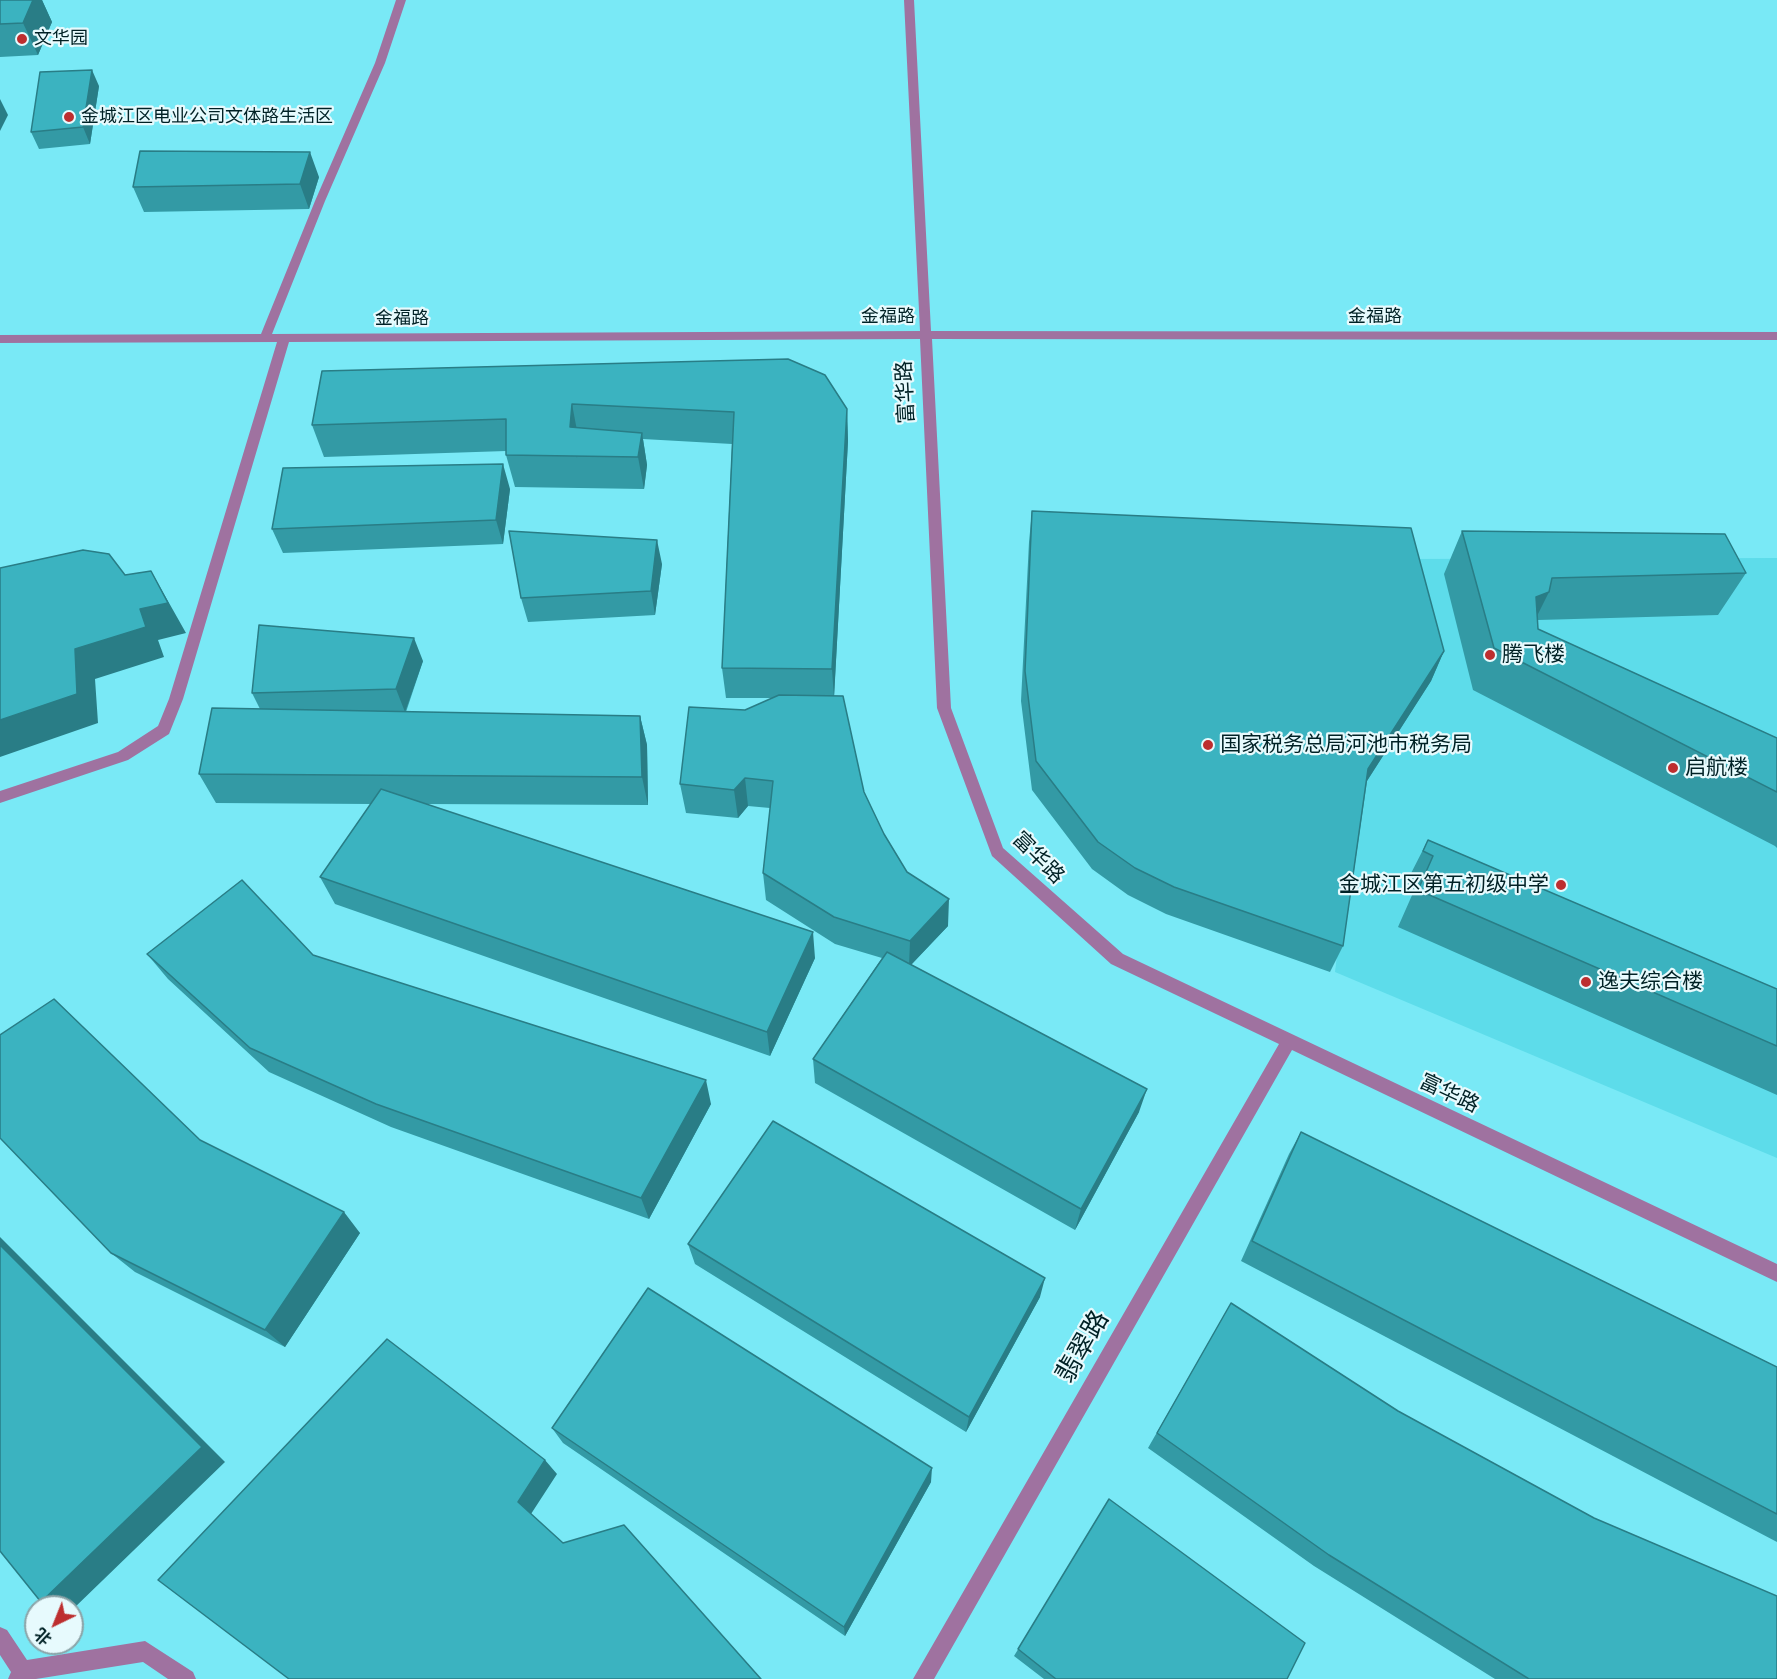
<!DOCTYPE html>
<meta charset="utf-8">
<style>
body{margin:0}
#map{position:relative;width:1777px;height:1679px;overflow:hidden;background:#79e9f6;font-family:"Open Sans","Noto Sans SC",sans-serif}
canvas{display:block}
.north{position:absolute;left:24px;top:1595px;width:60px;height:60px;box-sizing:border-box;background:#e7fafd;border:2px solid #8ba3a7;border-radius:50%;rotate:223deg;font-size:16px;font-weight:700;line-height:24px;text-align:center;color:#002125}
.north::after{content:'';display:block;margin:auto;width:21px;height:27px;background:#bd2e2f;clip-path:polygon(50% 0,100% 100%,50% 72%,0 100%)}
</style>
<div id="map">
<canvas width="1777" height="1679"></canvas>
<div class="north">北</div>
</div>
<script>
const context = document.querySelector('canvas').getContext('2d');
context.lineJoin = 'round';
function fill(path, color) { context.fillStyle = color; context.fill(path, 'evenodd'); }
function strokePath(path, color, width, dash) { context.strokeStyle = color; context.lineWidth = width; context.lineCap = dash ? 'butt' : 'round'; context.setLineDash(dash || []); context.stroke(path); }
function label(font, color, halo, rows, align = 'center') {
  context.font = font + ' "Open Sans","Noto Sans SC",sans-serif'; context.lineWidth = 4.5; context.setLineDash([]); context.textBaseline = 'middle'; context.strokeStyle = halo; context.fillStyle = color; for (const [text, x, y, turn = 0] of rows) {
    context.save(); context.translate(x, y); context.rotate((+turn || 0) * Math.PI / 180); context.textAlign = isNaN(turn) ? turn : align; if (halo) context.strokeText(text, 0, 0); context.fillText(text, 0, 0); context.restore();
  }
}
fill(new Path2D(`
 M1777,558v600l-442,-186 21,-174 43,-239z`), '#5ddcea');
fill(new Path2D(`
 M396,0h10l-21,63 -60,138 -53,133 648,-3 -16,-331h10l17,331 846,1v8l-845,-1 19,369 52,140 120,106 654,310v18l-485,-232 -358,629h-21l366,-635 -168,-80 -119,-108 -55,-148 -17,-369 -631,3 -106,357 -14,35 -41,26 -128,43v-12l118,-39 40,-26 11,-27 108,-357 -277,1v-8l261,-1 54,-133 60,-138z
 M0,1627l7,3 20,30 118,-19 48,31 3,7h-28l-25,-17 -107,17h-28l3,-7 -11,-17z`), '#9f72a0');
fill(new Path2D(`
 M0,0h42l10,22 -14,33 -38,2z
 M99,86l-9,58 -51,5 -8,-17z
 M319,177l-10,32 -165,3 -11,-25z
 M322,371l525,38 1,32 -14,255 30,96 20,42 23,38 41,54 -37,39 228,147 -64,118 -260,-147 -2,-24 69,-101 -47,-14 -69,-44 -3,-27 7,-65 -22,-2 -10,12 -52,-5 -6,-29 65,-74 28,-12h-47l-4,-30 10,-224 -89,-5 4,26 -3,24 -129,-2 -9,-32v-4l-182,6 -12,-32z
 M510,489l-7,55 -220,9 -11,-24z
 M1032,511l412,140 -13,30 -64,100 -24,165 -13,26 -164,-58 -38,-19 -36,-26 -60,-79 -11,-89 8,-159z
 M1462,531l284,42 -28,42 -180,5v9l239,109v110l-2,-2 -302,-156 -29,-116z
 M662,564l-7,51 -127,7 -7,-24z
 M423,661l-17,51 234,4 7,29 1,60 -223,-1 390,154 -45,98 -435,-152 -15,-27 51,-73 -155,-1 -17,-29 61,-65 -8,-16z
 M1428,840l349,149v106l-379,-168 15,-34 -10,-4z
 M147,954l166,1 398,149 -62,115 -258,-92 -122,-55 -101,-93z
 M1301,1132l476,235v175l-536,-281 48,-107z
 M200,1140l160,93 -75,114 -150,-75 -24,-19z
 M688,1244l352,53 -74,135 -271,-168z
 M1231,1303l167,108 196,107 183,161h-282l-181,-113 -166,-118z
 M552,1428l379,54 -86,154 -282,-193z
 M1109,1499l178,180h-243l-30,-23z`), '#339aa5');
fill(new Path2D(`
 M33,0h9l10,22 -14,33 -15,-32z
 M92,70l7,16 -9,58 -7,-17z
 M0,99l8,16 -8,16z
 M310,152l9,25 -10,32 -9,-25z
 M572,404l6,32 -1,22 -7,-31z
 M847,409l1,32 -14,257 -2,-29z
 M642,433l5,32 -3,24 -6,-32z
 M503,464l7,25 -7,55 -7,-24z
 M657,540l5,24 -7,51 -4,-24z
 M151,571l35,62 -28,7 6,17 -69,22 3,44 -98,34v-37l75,-71 65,-40z
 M1549,592l-21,42 8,-37z
 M414,638l9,23 -18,51 -9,-23z
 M1444,651l-13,30 -75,117 12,-29z
 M640,716l7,29 1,60 -6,-28z
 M745,778l3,28 -10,12 -4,-28z
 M949,899l-1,27 -39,41 1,-26z
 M813,932l2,26 -45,98 -3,-24z
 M706,1080l5,24 -62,115 -8,-21z
 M1147,1089l-8,23 -64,118 6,-21z
 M344,1212l16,21 -75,114 -20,-17z
 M0,1237l225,225 -153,148v-3h-15l-16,-5 -41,-357z
 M1045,1278l-5,19 -74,135 3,-15z
 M545,1460l12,14 -26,40 -13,-12z
 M932,1468l-1,14 -86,154 -1,-9z`), '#297d86');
const building = new Path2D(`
 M0,0h33l-10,23 -23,1z
 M92,70l-9,57 -52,5 9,-60z
 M140,151l170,1 -10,32 -167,3z
 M788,359l37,16 22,34 -15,260 -110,-1 12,-256 -162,-8 -2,23 72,6 -4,24 -132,-2v-36l-194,6 10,-54z
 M503,464l-7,56 -224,9 11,-61z
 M1032,511l379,17 33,123 -76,118 -25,177 -169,-59 -39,-19 -37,-26 -62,-81 -11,-90z
 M509,531l148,9 -6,51 -130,7z
 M1462,531l263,3 21,39 -194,5 -3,14 -13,5 2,32 239,109v54l-283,-144z
 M83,550l26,4 16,21 26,-4 17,32 -28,6 6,18 -71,22 2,45 -77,26v-152z
 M259,625l155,13 -18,51 -144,4z
 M779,695l64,1 21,96 20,42 23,38 42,27 -39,42 -76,-24 -71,-44 10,-92 -28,-3 -11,12 -54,-6 9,-77 56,3z
 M212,708l428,8 2,61 -443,-3z
 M381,789l432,143 -46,100 -447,-155z
 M1428,840l349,149v57l-359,-156 15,-34 -10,-5z
 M242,880l71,75 393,125 -65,118 -265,-94 -126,-56 -103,-94z
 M887,952l260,137 -66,120 -268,-150z
 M54,999l146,141 144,72 -79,118 -154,-77 -111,-115v-103z
 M773,1121l272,157 -76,139 -281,-173z
 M1301,1132l476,235v147l-525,-273z
 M0,1245l202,202 -161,155 -41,-51z
 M648,1288l284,180 -88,159 -292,-199z
 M1231,1303l167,108 196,107 183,78v83h-248l-200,-124 -172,-122z
 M387,1339l158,121 -27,42 45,41 61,-18 137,154h-472l-131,-99z
 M1109,1499l196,144 -18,36h-231l-38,-30z`);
fill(building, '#3bb3c0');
strokePath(building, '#297d86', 1.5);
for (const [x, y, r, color] of [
 [22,39,6,"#bd2e2f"],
 [69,117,6,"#bd2e2f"],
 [1490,655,6,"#bd2e2f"],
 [1208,745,6,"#bd2e2f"],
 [1673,768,6,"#bd2e2f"],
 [1561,885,6,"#bd2e2f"],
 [1586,982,6,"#bd2e2f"]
]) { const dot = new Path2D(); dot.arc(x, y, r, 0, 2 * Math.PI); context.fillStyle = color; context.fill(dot); strokePath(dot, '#e7fafd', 2); }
label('18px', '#002125', '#e7fafd', [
 ["文华园",34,39],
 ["金城江区电业公司文体路生活区",81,117]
], 'left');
label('18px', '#002125', '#e7fafd', [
 ["金福路",888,317],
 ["金福路",1375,317],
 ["金福路",402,319]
]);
label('21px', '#002125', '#e7fafd', [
 ["富华路",906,392,-93],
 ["富华路",1038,858,45],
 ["富华路",1449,1094,25]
]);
label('21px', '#002125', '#e7fafd', [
 ["腾飞楼",1502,655],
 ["国家税务总局河池市税务局",1220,745],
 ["启航楼",1685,768],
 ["金城江区第五初级中学",1549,885,"right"],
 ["逸夫综合楼",1598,982]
], 'left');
label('26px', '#002125', '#e7fafd', [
 ["翡翠路",1083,1347,-60]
]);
</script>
